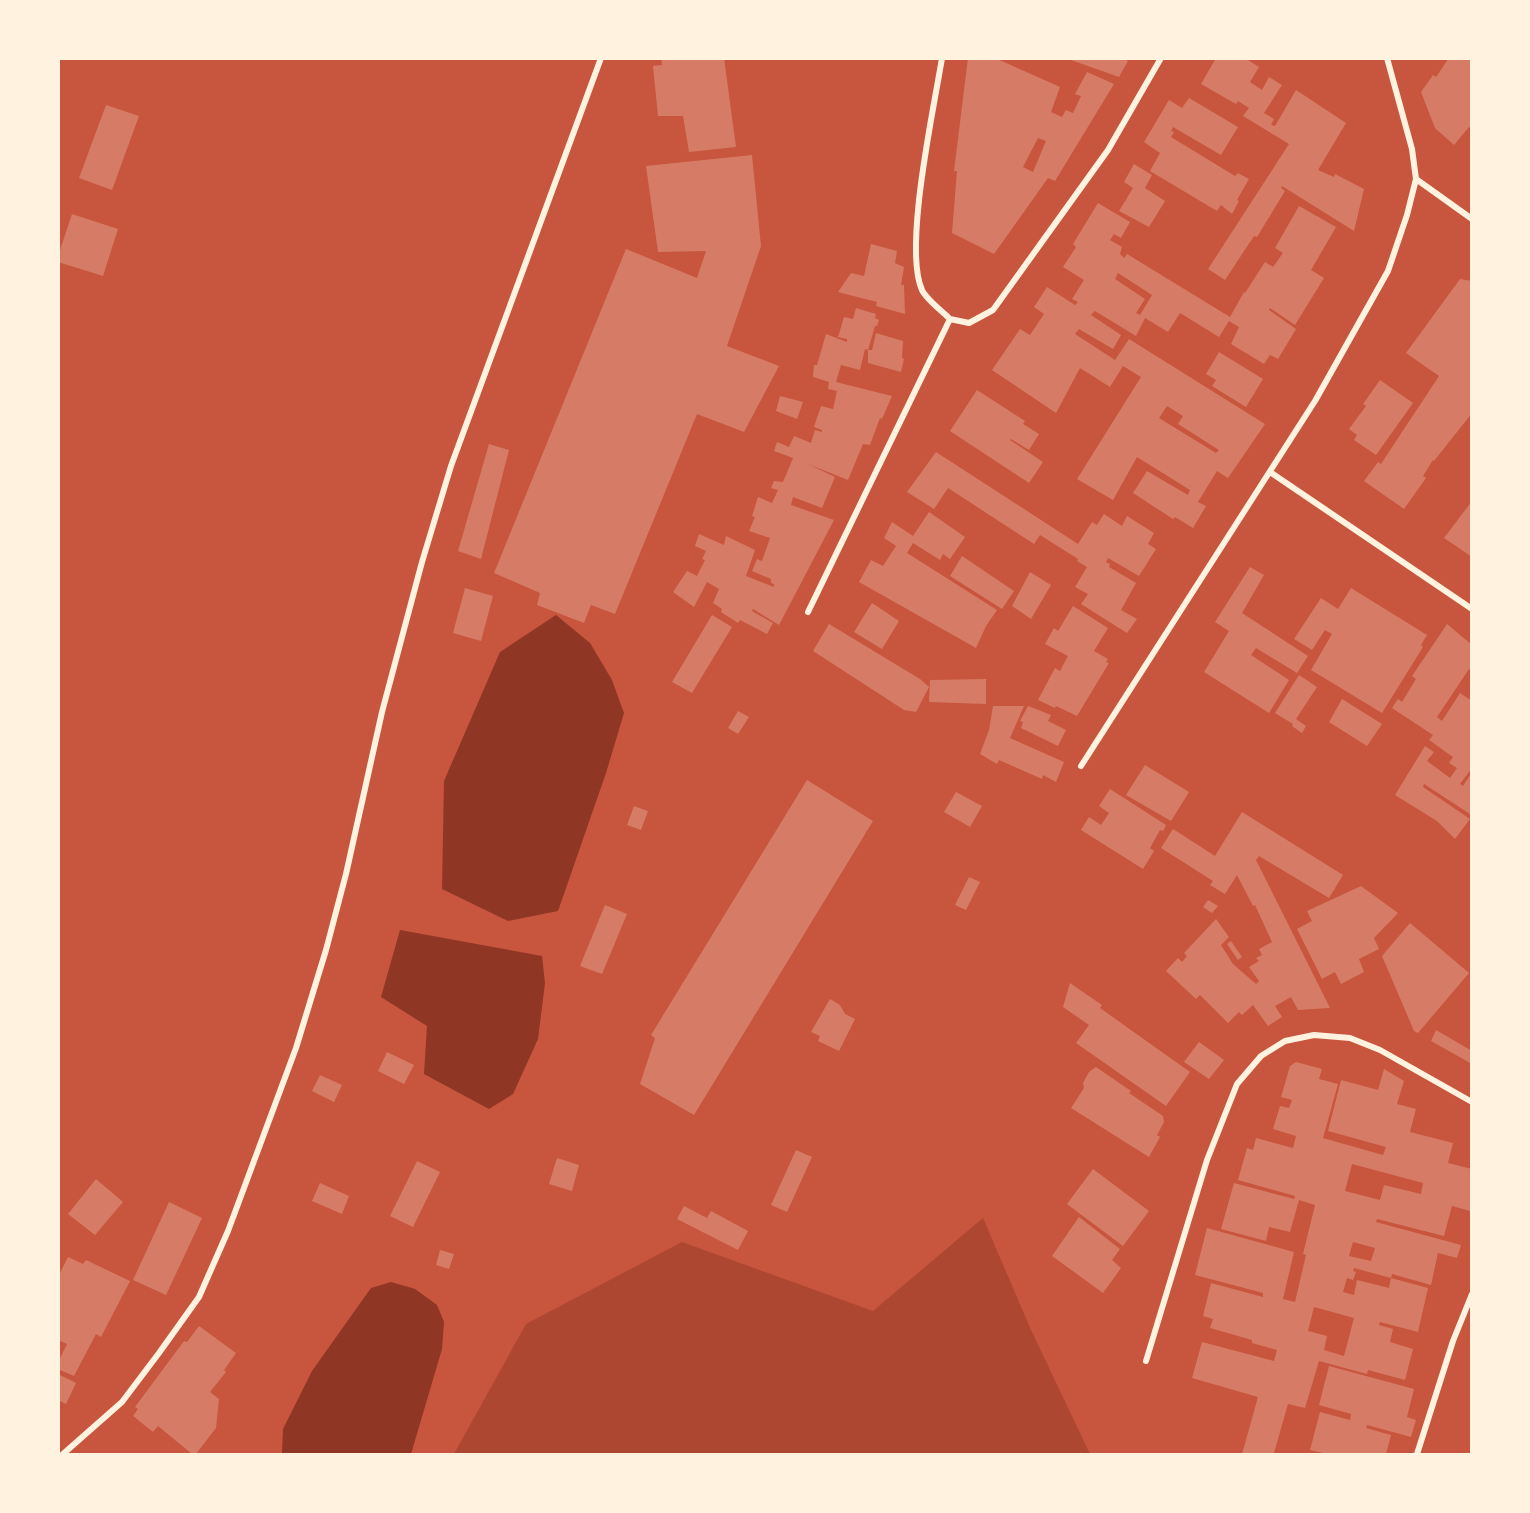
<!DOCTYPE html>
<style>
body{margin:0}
#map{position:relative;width:1530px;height:1513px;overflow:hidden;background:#c8553d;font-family:Quicksand,sans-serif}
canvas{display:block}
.frame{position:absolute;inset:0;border:60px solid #fff3e0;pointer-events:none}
</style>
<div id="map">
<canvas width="1530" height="1513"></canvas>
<div class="frame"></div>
</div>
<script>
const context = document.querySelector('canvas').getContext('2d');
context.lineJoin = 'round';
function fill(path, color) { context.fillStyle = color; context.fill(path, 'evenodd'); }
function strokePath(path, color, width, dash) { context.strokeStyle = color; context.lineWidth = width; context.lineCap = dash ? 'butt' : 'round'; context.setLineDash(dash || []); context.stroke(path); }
fill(new Path2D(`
 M983,1218l48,112 59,124h-636l72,-130 156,-82 191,69z`), '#ae4732');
fill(new Path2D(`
 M556,615l34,28 22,37 12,33 -18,60 -48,138 -50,10 -66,-32 2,-108 56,-129z
 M400,930l142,26 3,27 -7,56 -25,55 -24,15 -65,-35 3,-48 -46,-29z
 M391,1282l24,7 22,16 7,17 -2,27 -31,105h-129l1,-25 29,-58 59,-83z`), '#8f3625');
fill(new Path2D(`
 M661,58h63l12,89 -47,5 -6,-36h-25l-5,-50 9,-1z
 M968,58h27l65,29 -9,25 11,5 4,-7 7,3 8,-17 -6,-2 12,-22 27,12 -59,97 -7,-3 -54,76 -42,-21 5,-62h-3zM1038,138l8,3 -13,31 -10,-5z
 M1121,58l7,3 -9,16 -51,-18z
 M1216,58h29l14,9 -9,15 12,8 7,-13 13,8 -18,28 10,6 -3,6 4,1 21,-36 50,33 -28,47 16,7 1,-3 29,15 -10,42 -72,-45 -1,2 4,3 -28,46 -3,-1 -29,44 -17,-11 81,-125 -46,-28 6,-8 -11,-7 -2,3 -35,-20z
 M1449,58h23v71l-3,-2 -15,18 -19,-17 -14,-36 12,-17 3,2z
 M1189,98l49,29 -17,28 -48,-28 -2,4 3,1 -3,5 64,39 3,-3 11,6 -12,21 2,1 -7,13 -11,-9 -4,6 -67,-40 10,-18 -16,-11 25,-42 13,8z
 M106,105l33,11 -27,74 -33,-12z
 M752,155l9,91 -34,100 52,20 -35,66 -47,-18 -82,200 -24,-9 -7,18 -47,-18 3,-12 -46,-20 132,-324 71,29 9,-27 -48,1 -12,-86z
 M1134,164l18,11 -7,13 20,13 -16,26 -30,-16 14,-23 -9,-6z
 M1098,203l32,19 -9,16 -7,-4 -4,6 12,7 -2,7 4,4 3,-4 103,63 14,-25 1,1 20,-31 8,5 10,-14 -8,-5 24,-42 37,21 -25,43 13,8 -29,47 -25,-17 -1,2 27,19 -18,30 -8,-4 -6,9 -33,-20 8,-17 -10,-6 -10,16 -39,-24 -12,19 -23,-14 -9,18 -41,-25 -4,4 30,20 -8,14 -34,-20 -4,5 40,26 14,-21 136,85 -37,54 -11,-7 -19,31 8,4 -13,22 -18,-11 -2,2 -40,-26 14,-22 41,24 2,-5 -53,-33 -24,43 -36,-21 64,-102 -18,-11 -13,21 -30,-19 -24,45 -64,-43 28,-41 10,6 14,-21 -10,-7 13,-20 28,18 3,-3 -6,-3 12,-19 -21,-13 13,-20 -3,-3zM1118,273l34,22 -12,20 -4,-2 9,-14 -30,-20zM1167,406l16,10 -5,8 41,26 -3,3 -57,-35z
 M72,214l46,15 -15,47 -45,-14v-6z
 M871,244l26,7 -2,12 9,4 -3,18h3l1,29 -29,-8 1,-4 -39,-10 13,-19 13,3z
 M1460,279l12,2v132l-38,48 -1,-1 -10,16 3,2 -22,31 -40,-28 14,-19 3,2 58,-88 -33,-23z
 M856,308l20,6 -1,4 4,2 -2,6h-2l-7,24 -3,-1 -5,21 -19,-5 -5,17 56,14 -10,23 -2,-1 -10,27 -7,-1 -15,36 -40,-16 27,13 -13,31 -29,-11 -2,8 43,15 -55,105 -26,-16 -1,2 21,12 -6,11 -27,-14 -2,3 -17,-11 1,-3 -9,-6 6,-14 -12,-7 -13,25 -21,-15 14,-21 10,5 8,-16 -3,-1 4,-8 -11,-5 4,-12 25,11 2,-9 29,14 -9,26 28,11v-3l-3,-1v-4l-19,-8 5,-12 5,2 8,-23 -21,-7 6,-14 -3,-1 6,-19 14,6 6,-13 -7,-2 3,-7 9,1 10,-24 -19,-7 3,-9 12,5 5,-11 17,7 4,-13 7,2v-2l-8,-3 7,-21 12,3 4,-18 -9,-2 1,-7 -16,-5 1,-12h3l9,-31 21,8v-3l-9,-2 6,-20 9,2z
 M876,333l27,8 -1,17 2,1 -3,13 -33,-9v-13h4z
 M1219,352l44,27 -17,28 -34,-21 4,-6 -10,-6z
 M1380,380l33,23 -37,52 -22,-15 3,-5 -8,-6 17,-23 -3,-2z
 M977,390l48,31 -2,3 16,10 -10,16 -18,-11 -1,1 33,22 -14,21 -79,-52z
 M780,396l23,6 -6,17 -21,-8z
 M489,444l20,6 -28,109 -23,-8z
 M936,452l142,92 14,-22 5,3 7,-11 18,12 5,-10 27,17 -6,11 8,5 -17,27 -31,-18 -2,4 4,2 -1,3 27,16 -15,27 16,9 -10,14 -46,-29 7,-10 -13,-7 12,-20 -10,-6 1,-2 -38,-24 -6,9 -86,-56 -14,21 -27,-17z
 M1472,501v56l-28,-19z
 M929,512l36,25 -15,22 -7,-5 -3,6 -27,-17 -6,10 90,57 -11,16 -10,22 -117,-66 12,-22 12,6 13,-20 -12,-8 8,-16 21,14z
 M962,556l52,35 -12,18 -52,-33z
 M1250,567l14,8 -22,38 66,43 -11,17 -41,-25 -5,7 38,25 -20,33 -65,-41 25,-41 -14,-9z
 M1030,572l21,13 -20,34 -19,-13z
 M465,588l28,8 -12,45 -28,-8z
 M1351,588l76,47 -6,10 2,2 -41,66 -71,-43 21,-36 -7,-4 -13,20 -18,-11 27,-41 17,11z
 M872,603l27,18 -17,28 -28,-17z
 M1073,606l35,22 -14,23 14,8 -2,3 3,1 -32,53 -21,-10 -1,2 -17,-8 17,-32 5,3 8,-15 -23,-12 9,-16 4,3z
 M712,615l20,12 -40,66 -20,-11z
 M829,624l91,55 9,8 -13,25 -12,-2 -91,-59z
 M1447,624l25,21v25l-3,-1 -32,48 5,4 18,-28 12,8v67l-12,16 3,2 9,-14v40l-2,2 -46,-30 -1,3 47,32 -15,20 -18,-18 -42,-26 30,-49 9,6 -7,9 23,17 7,-10 -8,-5 4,-6 -24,-17 4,-5 -41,-27 6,-9 4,3 14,-23 -4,-3z
 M1299,675l18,12 -21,32 10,7 -4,7 -10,-7 1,-2 -18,-11z
 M986,679v25l-57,-2 1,-22z
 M1342,699l40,25 -15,22 -38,-24z
 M993,706h31l-14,32 54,24 -8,20 -13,-7 -1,4 -43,-19 -2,4 -17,-10 9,-24z
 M1028,706l23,9 -3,6 18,9 -8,16 -37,-18 2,-6 -3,-1z
 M738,711l11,6 -11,17 -10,-6z
 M1145,765l44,27 -18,29 -45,-26z
 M807,780l66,41 -179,294 -54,-31 15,-46 -4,-3z
 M1110,789l56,36 -3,6 -3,-1 -10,18 4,3 -11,18 -62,-39 8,-13 12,8 8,-12 -10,-7z
 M956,792l26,14 -12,21 -26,-15z
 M634,806l14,5 -7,19 -14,-5z
 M1242,812l101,63 -14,23 -70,-42 -3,4 74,148 -32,2 -7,-13 -16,9 7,11 -14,9 -15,-21 -11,10 -3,-3 -11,11 -28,-28 -4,4 -30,-28 12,-13 4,4 5,-6 -3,-3 32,-34 13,18 -8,8 12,19 23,20 3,-3 -10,-14 10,-6 -3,-3 6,-3 -3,-6 13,-7 -17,-37 -2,1 -16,-31 -12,19 -15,-9 3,-4 -52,-33 12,-19 42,27z
 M969,877l11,5 -14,28 -11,-5z
 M1361,886l37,27 -24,25 5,11 -20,10 5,13 -23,12 -6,-12 -13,7 -25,-50 15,-8 -5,-10z
 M1208,900l10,6 -6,7 -9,-6z
 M605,905l22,9 -25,60 -22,-8z
 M1410,923l59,50 -51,60 -4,-2 -32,-75z
 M1231,941l11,16 -4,3 -11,-16z
 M1070,983l32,22 -2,3 90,64 -24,34 -90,-63 13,-18 -26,-18z
 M830,999l10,6 5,9 10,5 -16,32 -21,-10 2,-5 -9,-4z
 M1436,1030l36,21v13l-41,-23z
 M1199,1042l25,18 -15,19 -25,-17z
 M387,1052l27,13 -10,19 -26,-13z
 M1296,1062l26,7 -3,10 19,5 -15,54 60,17 3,-8 -58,-16 13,-51 37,10 6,-21 20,12 -7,23 19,5 -6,23 43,11 -5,20 24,6v36l-2,6 -18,-5 -8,30 -67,-17 -1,3 85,23 -4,13 -19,-5 -7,32 -39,-11 -1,4 -37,-10 -1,3 3,1 -3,8 -6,-2 -4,14 11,3 3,-15 32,8 2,-10 37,10 -10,44 -38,-10 -1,3 14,4 -3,13 23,7 -8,31 -37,-10 -1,4 -48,-13 -14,47 -17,-4 -14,49 4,1h-36l16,-57 -66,-19 10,-36 72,19 3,-11 -25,-7v-3l-42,-12 3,-9 -10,-3 8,-33 52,14v-4l-68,-18 12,-47 87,24 -11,47 12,3 11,-47 -3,-1 12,-49 -16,-5 -9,32 -21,-5 -3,14 -45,-12 13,-46 60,16 1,-3 -57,-16 9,-32 6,2 3,-12 37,10 3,-12 -23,-7 7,-23 9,2 3,-8 -11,-3 9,-31zM1352,1164l71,19 -2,11 -37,-9 -4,15 -35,-9zM1353,1242l22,6 -4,13 -22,-5zM1314,1307l40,11 -10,38 -20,-6 3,-14 -19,-5z
 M1096,1067l35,24 -2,2 34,23 1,6 -7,13 3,2 -11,20 -78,-49 13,-20 -1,-5 6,-11z
 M320,1075l22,10 -8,17 -22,-11z
 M796,1150l16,7 -25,55 -16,-7z
 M557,1158l22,7 -7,26 -23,-7z
 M417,1161l23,11 -27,55 -23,-11z
 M1093,1169l56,42 -26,35 -56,-42z
 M96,1179l27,23 -28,33 -27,-21z
 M320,1183l29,13 -7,18 -30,-13z
 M169,1202l33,16 -36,77 -33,-15z
 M684,1206l23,12 4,-7 37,20 -10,19 -61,-31z
 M1079,1217l41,32 -8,11 9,8 -18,25 -51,-37z
 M440,1250l14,4 -5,15 -13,-4z
 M68,1257l15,7 3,-4 44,21 -29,56 -5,-3 -22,42 -16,-7v-7l9,-18 -9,-4v-63z
 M199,1326l37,27 -12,17 2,2 -16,20 9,7 -3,29 -20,26h-4l-34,-28 -5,6 -20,-16 5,-7 -3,-2 49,-66 3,1z
 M1329,1366l85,23 -7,28 9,3 -5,17 -44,-12 -1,3 25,7 -5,19h-59l-17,-4 10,-38 30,8 1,-6 -32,-9z
 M58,1374l18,9 -10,21 -8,-4z`), '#d67c66');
strokePath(new Path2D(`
 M942,58c-8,50 -39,190 -20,232 4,9 21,22 28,29
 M1416,179l56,40
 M950,319l19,4 24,-13 115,-160 53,-92
 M1270,472l202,137
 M808,612l142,-293
 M1081,766l234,-365 73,-130 19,-56 9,-36 -4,-30 -25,-91
 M1146,1361l61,-201 30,-76 24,-28 24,-15 29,-6 36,3 30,12 92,52
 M63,1454l59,-52 37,-49 40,-56 29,-66 68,-183 30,-98 20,-76 36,-162 40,-150 29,-96 150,-408
 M1417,1454l36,-113 19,-47`), '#fff3e0', 6);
</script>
